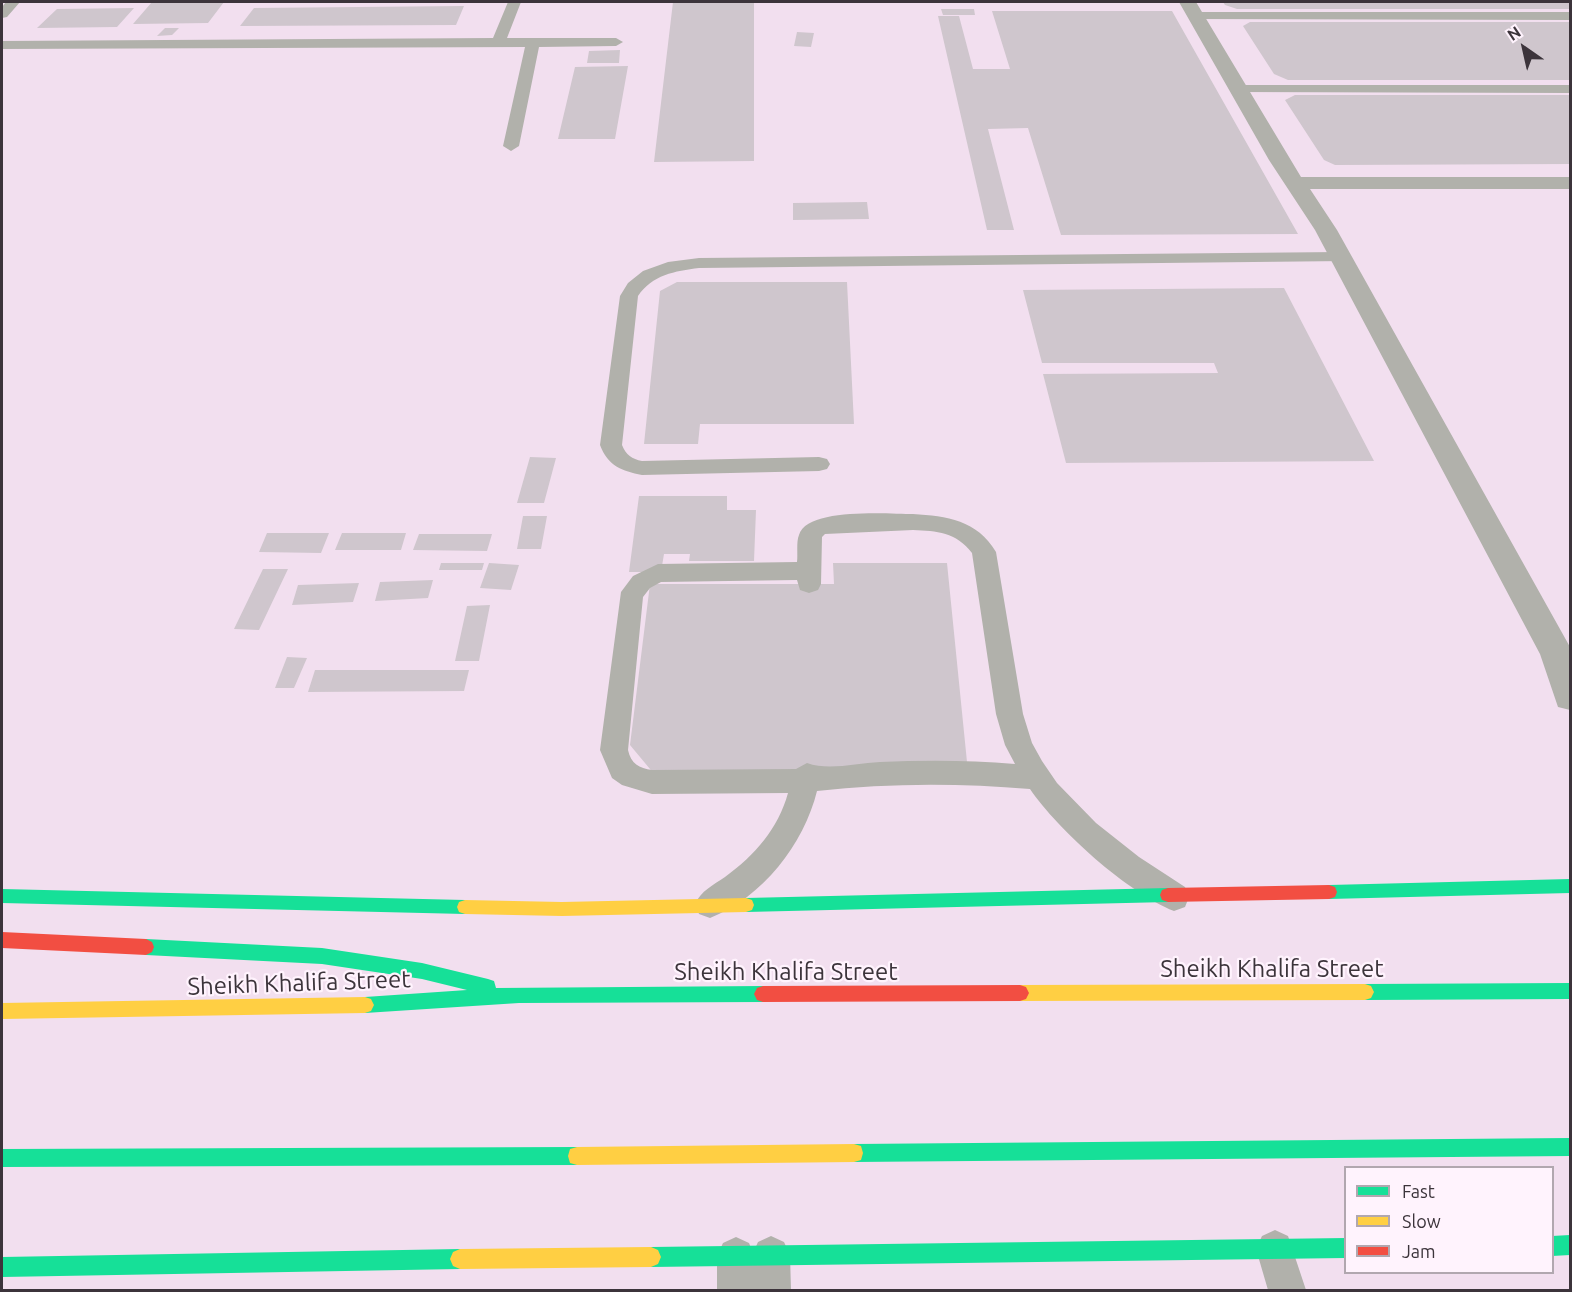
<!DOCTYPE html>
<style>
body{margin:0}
#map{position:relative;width:1572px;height:1292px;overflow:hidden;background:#f2e8f0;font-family:Ubuntu,sans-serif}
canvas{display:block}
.frame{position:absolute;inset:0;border:3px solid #3c343b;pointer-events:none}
.legend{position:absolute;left:1344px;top:1166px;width:210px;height:108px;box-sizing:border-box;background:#fff3fd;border:2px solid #b1a7af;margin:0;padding:8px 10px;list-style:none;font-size:18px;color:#3c343b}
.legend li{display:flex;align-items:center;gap:12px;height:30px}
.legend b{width:30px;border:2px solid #b1a7af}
.north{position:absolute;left:1494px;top:18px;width:60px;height:60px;-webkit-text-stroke:4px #fff3fd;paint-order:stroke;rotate:326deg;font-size:16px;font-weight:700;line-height:24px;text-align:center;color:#3c343b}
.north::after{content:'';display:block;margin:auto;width:21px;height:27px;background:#3c343b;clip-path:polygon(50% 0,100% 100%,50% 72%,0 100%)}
</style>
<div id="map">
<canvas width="1572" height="1292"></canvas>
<div class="frame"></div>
<ul class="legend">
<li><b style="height:8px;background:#16e098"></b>Fast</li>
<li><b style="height:8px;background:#ffcf43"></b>Slow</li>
<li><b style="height:8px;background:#f24e42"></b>Jam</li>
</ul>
<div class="north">N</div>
</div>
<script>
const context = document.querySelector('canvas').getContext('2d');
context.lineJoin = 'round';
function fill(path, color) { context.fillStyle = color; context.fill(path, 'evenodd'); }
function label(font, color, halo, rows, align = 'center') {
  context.font = font + ' Ubuntu,sans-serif'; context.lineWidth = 4.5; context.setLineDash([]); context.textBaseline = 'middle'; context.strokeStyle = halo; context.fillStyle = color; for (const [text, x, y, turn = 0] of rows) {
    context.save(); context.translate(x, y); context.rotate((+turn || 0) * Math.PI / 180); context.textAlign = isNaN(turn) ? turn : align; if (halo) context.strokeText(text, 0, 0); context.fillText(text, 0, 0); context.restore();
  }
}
fill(new Path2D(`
 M2,2h1568v1288h-1568zM1346,1168h206v104h-206z`), '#f2dfef');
fill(new Path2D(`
 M152,2h72l-16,21 -75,1z
 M673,2h81v159l-100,1z
 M1223,2h347v7h-333l-12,-4z
 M464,6l-8,19 -216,1 14,-18z
 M134,8l-17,19 -80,1 20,-19z
 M941,9h33l1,6h-32z
 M992,11h180l126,223 -237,1 -33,-107 -40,1 26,101h-27l-49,-214h21l14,53h37z
 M1250,22h320v58h-282l-14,-6 -31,-48z
 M165,28h14l-7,7 -15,1z
 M797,32l17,1 -3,14 -17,-1z
 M620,50l-1,13h-32l2,-12z
 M628,66l-13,73h-57l17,-72z
 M1295,95h275v69l-235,1 -11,-5 -39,-60z
 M867,202l2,17 -76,1v-17z
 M677,282h170l7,142h-154l-2,20h-54l16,-153z
 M1284,288l90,173 -308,2 -23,-89 175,-1 -4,-10h-172l-19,-73z
 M530,457l26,1 -12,45h-27z
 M639,496h88v14h29l-2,51h-65l1,-7h-26l-3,18h-32z
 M523,516h24l-6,33h-24z
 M267,533h62l-8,20 -62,-1z
 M342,533h64l-5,17h-66z
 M419,534h73l-5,17 -74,-1z
 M441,563h43l-2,7h-43z
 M489,563l30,2 -8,25 -31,-2z
 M833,563h114l20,199 -312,13 -25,-30 20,-161h184z
 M263,569h25l-29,61 -25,-1z
 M433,580l-5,18 -53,3 5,-19z
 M359,583l-6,19 -61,3 6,-20z
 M490,605l-11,56h-24l12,-55z
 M287,657l20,1 -13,30h-19z
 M315,670h154l-5,21 -156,1z`), '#cfc6cd');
fill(new Path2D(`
 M6,2h14l-13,15 -5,1v-11z
 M508,2h13l-14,36h109l7,4 -7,4 -77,1 -20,99 -8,5 -8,-5 22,-99 -523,2v-8l491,-3z
 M1197,12h373v8l-378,-1 -2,-3z
 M1239,85h331v8l-336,-1 -2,-3 2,-3z
 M1340,252l6,1 3,4 -3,4 -647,7c-24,3 -47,7 -61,28l-16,149c4,10 10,14 20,16l177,-4 8,2 3,5 -3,5 -8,2 -177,4c-20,-4 -34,-9 -42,-30l20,-149 8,-13 15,-12 25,-9 31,-4z
 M913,514c34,2 64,6 83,38l27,162 9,29 10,18 15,22 39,40 43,34 46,30 4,10 -4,10 -11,4c-46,-18 -116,-81 -144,-122 -72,-6 -142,-6 -213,2 -13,53 -55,107 -107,127l-11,-4 -4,-10c6,-13 18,-19 30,-27 30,-22 53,-48 63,-84l-136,1 -30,-9 -10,-7 -12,-28 21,-158 12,-16 25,-12 139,-2c1,-8 -1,-20 2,-27 8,-28 90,-21 114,-21zM913,530c24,1 43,2 59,23l24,161 9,31 10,19c-45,-4 -90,-4 -135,-2 -24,1 -51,9 -73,1l-11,6 -144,1c-13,-2 -21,-6 -24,-20l15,-153 7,-9 11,-6 136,-2 3,10 9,3 9,-3 3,-6 1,-47 3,-3z
 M1275,1230l13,6 18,54h-38l-12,-41 6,-13z
 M771,1236l13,6 6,13 1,35h-74v-34l6,-13 13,-6 13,6 4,10 5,-11z`), '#b1b1ab');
fill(new Path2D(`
 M1179,2h17l105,175h269v12h-260l27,41 233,417v63l-12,-3 -18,-53 -225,-424 -46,-70z`), '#b1b1ab');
fill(new Path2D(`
 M1570,879v14l-241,6 -6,-2 -2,-5 2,-5 6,-2z
 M1168,888l6,2 2,5 -2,5 -6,2 -422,10 -6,-2 -2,-5 2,-5 6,-2z
 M2,889l463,11 6,2 2,5 -2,5 -6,2 -463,-11z
 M146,939l176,9 100,15 66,16 6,2 2,7 267,-2 6,2 3,6 -3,6 -6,2 -244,1 -154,10 -6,-2 -3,-6 3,-6 6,-2 102,-7 -45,-11 -100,-15 -176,-9 -6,-3 -2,-5 2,-5z
 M1570,983v16l-205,1 -6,-2 -3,-6 3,-6 6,-2z
 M1570,1138v18l-716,6 -7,-2 -2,-7 2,-7 7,-2z
 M577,1147l7,2 2,7 -2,7 -7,2 -575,2v-18z
 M1570,1235v20l-18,1v-20z
 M1346,1238v20l-695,9 -7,-3 -3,-7 3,-7 7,-3z
 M460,1249l7,3 3,7 -3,7 -7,3 -458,8v-20z`), '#16e098');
fill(new Path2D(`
 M746,898l6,2 2,5 -2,5 -6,2 -184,4 -97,-2 -6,-2 -2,-5 2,-5 6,-2 97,2z
 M1365,984l6,2 3,6 -3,6 -6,2 -345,1 -6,-2 -3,-6 3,-6 6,-2z
 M365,997l6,2 3,6 -3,6 -6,2 -363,6v-16z
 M854,1144l7,2 2,7 -2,7 -7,2 -277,3 -7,-2 -2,-7 2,-7 7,-2z
 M651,1247l7,3 3,7 -3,7 -7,3 -191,2 -7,-3 -3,-7 3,-7 7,-3z`), '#ffcf43');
fill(new Path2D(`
 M1329,885l6,2 2,5 -2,5 -6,2 -161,3 -6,-2 -2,-5 2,-5 6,-2z
 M2,932l144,7 6,3 2,5 -2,5 -6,3 -144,-7z
 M1020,985l6,2 3,6 -3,6 -6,2 -257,1 -6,-2 -3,-6 3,-6 6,-2z`), '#f24e42');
label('24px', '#3c343b', '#fff3fd', [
 ["Sheikh Khalifa Street",1272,969],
 ["Sheikh Khalifa Street",786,972],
 ["Sheikh Khalifa Street",299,983,-2]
]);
</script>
